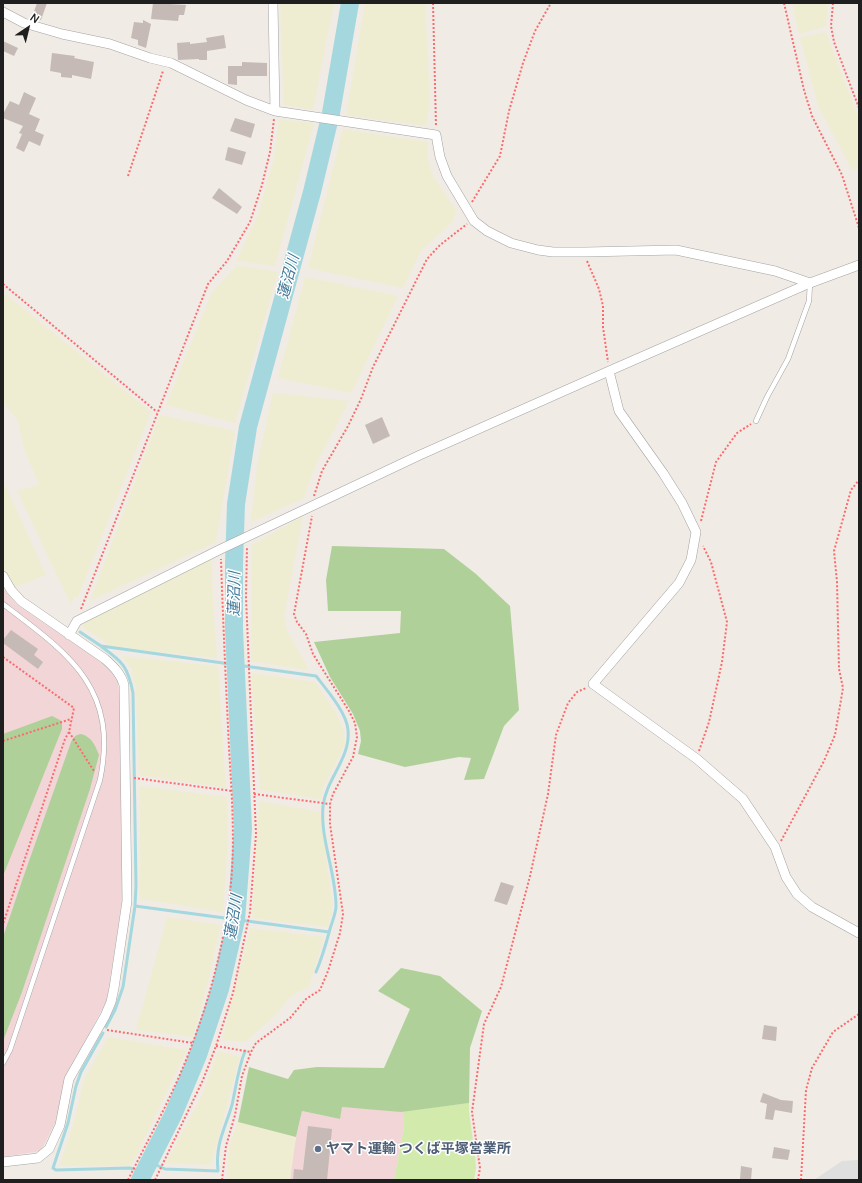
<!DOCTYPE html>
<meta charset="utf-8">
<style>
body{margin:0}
#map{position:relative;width:862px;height:1183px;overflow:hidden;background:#f0ebe5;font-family:Manrope,sans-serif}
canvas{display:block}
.frame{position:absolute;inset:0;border:4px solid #1f1f1f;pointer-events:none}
.north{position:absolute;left:8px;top:8px;width:40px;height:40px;-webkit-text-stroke:3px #fff;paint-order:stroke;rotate:35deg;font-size:11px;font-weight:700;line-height:16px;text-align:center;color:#1f1f1f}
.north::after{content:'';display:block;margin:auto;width:14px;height:18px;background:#1f1f1f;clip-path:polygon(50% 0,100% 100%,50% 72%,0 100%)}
</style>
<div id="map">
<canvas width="862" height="1183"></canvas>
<div class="frame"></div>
<div class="north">N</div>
</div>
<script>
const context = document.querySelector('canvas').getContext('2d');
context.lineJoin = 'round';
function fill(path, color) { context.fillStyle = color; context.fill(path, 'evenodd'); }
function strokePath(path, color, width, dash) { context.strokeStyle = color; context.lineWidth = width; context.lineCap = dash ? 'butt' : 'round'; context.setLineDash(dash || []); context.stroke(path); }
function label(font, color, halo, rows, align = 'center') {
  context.font = font + ' Manrope,"Noto Sans JP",sans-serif'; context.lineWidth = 3; context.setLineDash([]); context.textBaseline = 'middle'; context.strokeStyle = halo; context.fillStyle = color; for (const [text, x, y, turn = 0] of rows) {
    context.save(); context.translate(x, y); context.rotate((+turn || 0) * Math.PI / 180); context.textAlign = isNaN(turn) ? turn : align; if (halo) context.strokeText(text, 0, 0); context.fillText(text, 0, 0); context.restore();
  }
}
fill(new Path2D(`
 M3,588l13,16 91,62 8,8 3,6 2,21 3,193 -16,106 -38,71 -14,52 -14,28 -38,6z
 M341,1107l62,4 1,16 -10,53h-104l3,-29 9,-40 38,8z`), '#f1d5d7');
fill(new Path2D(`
 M280,3h54l-21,107 -29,-5z
 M365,3h60l5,99 -4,24 -80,-11z
 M792,3h36l-2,23 -27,8z
 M826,32l33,87v48l-7,3 -34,-64 -18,-69z
 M279,119l35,4 -39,143 -39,-5 22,-46 16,-57z
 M343,129l85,13 -1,15 6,19 24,35 -4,10 -32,30 -18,37 -95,-20z
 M237,265l41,7 -43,151 -69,-18 46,-113z
 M305,277l93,19 -47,97 -73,-15z
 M3,292l148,120 -73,185h-4l-3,8 -54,-114 22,-6 -15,-36 -6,-28 -15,-19z
 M273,393l76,8 -34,66 -11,31 -53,24 6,-56z
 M160,415l75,16 -19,111 -126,59z
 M6,486l40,89 -33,13 -10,-21v-80z
 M303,516l-19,100 3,14 22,40 -58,-9 1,-116z
 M212,558l1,45 4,55 -105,-11 -31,-21 6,-5z
 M122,656l96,10 8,122 -87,-13 -3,-85 -5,-21z
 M251,673l64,9 20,29 9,19 1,15 -22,43 -2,11 -61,-9z
 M140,786l87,11 1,44 -5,71 -83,-13z
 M259,801l61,11 12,89v12l-4,14 -76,-9z
 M167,917l54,8 -13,57 -15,55 -57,-7z
 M250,928l74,9 -15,50 -13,6 -8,6 -10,14 -33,29 -23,-2z
 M108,1037l79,13 -56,116h-72l15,-44 10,-43z
 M218,1051l22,6 -29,108 -45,-2 36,-68z
 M238,1122l58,15 -6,43h-62l-1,-15 3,-21z`), '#efedd1');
fill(new Path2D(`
 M469,1103v9l6,43 1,13 -2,12h-80l10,-53 -1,-16z`), '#d2eaab');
fill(new Path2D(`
 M332,546l112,3 32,25 34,32 9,104 -15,16 -20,53 -20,1 7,-22 -12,-1 -54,10 -47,-13 3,-13 -1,-10 -7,-17 -23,-37 -16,-35 86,-9 1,-22h-73l-2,-31z
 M52,716l8,4 2,3v6l-59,147v-142z
 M81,734c11,3 14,11 18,21l-9,34 -68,203 -19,49v-104l20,-59 47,-133c2,-6 4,-10 11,-11z
 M401,968l39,8 42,35 -12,37 -1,55 -68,9 -59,-5 -2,12 -38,-8 -6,26 -58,-15 11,-55 39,12 6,-9 23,-3 67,1 26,-59 -32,-18z`), '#b0d09a');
fill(new Path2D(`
 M859,1160v20h-45l28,-19z`), '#dfdfdf');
strokePath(new Path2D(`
 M80,632l21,14 215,30c10,13 31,37 32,54 3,28 -22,49 -25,76 -3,34 13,66 13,100 0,7 -4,16 -6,23 -4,15 -8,29 -14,43
 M102,647c21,15 26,20 31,46l3,193 -1,20 -12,81 -8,23 -9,17
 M135,906l194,26
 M103,1033l-22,39 -5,14 -8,37 -15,45 3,2 73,-2 11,2 3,3
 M150,1162l15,7 53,2c-3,-27 7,-42 14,-66 4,-18 6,-36 13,-54`), '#a5d8de', 3);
strokePath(new Path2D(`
 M140,1180l33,-65 25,-60 22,-66 16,-69 7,-91 -9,-200v-64l2,-61 12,-77 64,-235 19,-79 19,-110`), '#a5d8de', 18);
fill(new Path2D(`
 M37,3h10l-6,17 -9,-3z
 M153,3l33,2 -2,10h-5l-1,6 -27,-2z
 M143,20l8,4 -5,24 -8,-3v-5l-7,-2 3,-16 9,1z
 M224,35l2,13 -19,3v9h-8v-1l-21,1 -1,-17 13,-1v2l17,-2 -1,-4z
 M3,41l15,7 -4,8 -11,-5z
 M52,53l23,3 -1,2 20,4 -3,17 -19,-4v3l-11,-1v-4l-11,-2z
 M242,62l25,1v13h-30v9l-9,-1v-18h14z
 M24,92l12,6 -7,16 11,5 -5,12 9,4 -4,11 -11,-5 -5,11 -8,-4 6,-14 -3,-1 4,-7 -20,-8v-4l7,-13 9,4z
 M235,118l20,6 -4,14 -21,-7z
 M228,147l18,5 -4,13 -17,-5z
 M219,188l23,19 -5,7 -25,-16z
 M382,417l8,19 -17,8 -8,-19z
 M11,630l27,19 -4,6 9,7 -5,7 -35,-26v-3z
 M501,882l13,4 -7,19 -13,-4z
 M764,1025l13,2 -1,14 -14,-2z
 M763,1093l18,7 12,1 -1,12 -17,-3 -2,10 -8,-1 2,-15 -7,-2z
 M308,1126l24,3 -5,51h-34l1,-11 9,1z
 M774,1147l16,3 -2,10 -16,-2z
 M741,1166l11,2 -1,12 -11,-1z`), '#c5bab5');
const service = new Path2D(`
 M756,421l11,-24 21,-38 21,-58 1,-18
 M3,604c66,50 116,84 97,176l-90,270 -7,13`);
const minor = new Path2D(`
 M273,3l2,108
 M3,12l21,11 38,11 48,10 40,14 21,5 75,37 29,11 161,24 4,22 7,19 27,45 13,10 24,12 27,7 15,2h32l91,-2 99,21 35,12
 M609,371l10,40 44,62 19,30 14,29 -5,28 -12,23 -86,101 104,75 46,40 32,48 11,30 11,17 15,13 47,26
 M3,576l8,14 10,11 84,58c9,8 16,15 19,26l3,216 -13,87 -3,14 -6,14 -36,63 -9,46 -11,24 -11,9 -35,4
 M69,635l8,-14 144,-72 199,-94 189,-84 201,-88 49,-18`);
strokePath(service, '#a3a3a3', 5.5);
strokePath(minor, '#a3a3a3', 10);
strokePath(new Path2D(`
 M433,3l3,123
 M784,3l20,87 8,26 30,59 17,53
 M833,3l-2,23 3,16 25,66
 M128,176l35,-105
 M472,202l28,-46 9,-45 14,-48 12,-32 16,-28
 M587,261l12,28 4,17v21l5,35
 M3,284l154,128
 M314,496l8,-25 26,-45 13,-27 12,-32 54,-108 13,-14 27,-21
 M701,521l15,-59 21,-29 14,-9
 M81,609l127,-325 19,-23 23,-39 12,-37 8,-33 4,-33
 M3,657l71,51 -5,24 -4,7 -62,185
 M69,732l25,39
 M3,741l68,-22
 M699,751l10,-29 13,-60 5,-40 -16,-60 -8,-16
 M134,778l98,13
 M254,794l76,10
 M781,841l43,-80 11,-26 8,-47 -4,-19 -2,-87 -3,-31 17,-61 8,-10
 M107,1030l86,13
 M216,1046l35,6
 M128,1180c17,-34 35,-67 50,-101 25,-57 43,-118 51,-179 7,-50 3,-102 0,-152 -3,-63 -6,-126 -8,-189
 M155,1180l48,-100 13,-34 17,-53 17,-81 6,-78 -10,-237 1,-50
 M222,1180l4,-34 9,-31 7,-39 9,-24 5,-9 34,-25 16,-19 14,-9 8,-19 12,-38 3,-19 -13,-90v-20l3,-10 20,-37 4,-20 -2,-14 -6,-12 -36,-57 -7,-20 -9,-12 -3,-8 18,-98
 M478,1180l2,-12 -8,-56 12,-88 17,-37 29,-111 18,-82 8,-59 12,-32 9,-11 9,-4
 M801,1180l5,-90 6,-22 21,-36 26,-18`), '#fb6b6e', 2, [2, 2]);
strokePath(service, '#fff', 4.5);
strokePath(minor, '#fff', 9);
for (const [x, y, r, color] of [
 [318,1149,4,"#5c6f8a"]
]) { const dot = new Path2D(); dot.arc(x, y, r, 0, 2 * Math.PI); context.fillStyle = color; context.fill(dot); strokePath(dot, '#fff', 1.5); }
label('bold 14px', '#4e5e75', '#fff', [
 ["ヤマト運輸 つくば平塚営業所",326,1149]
], 'left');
label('italic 15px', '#417898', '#fff', [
 ["蓮沼川",289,277,-75],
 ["蓮沼川",235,594,-89],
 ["蓮沼川",234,917,-81]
]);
</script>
